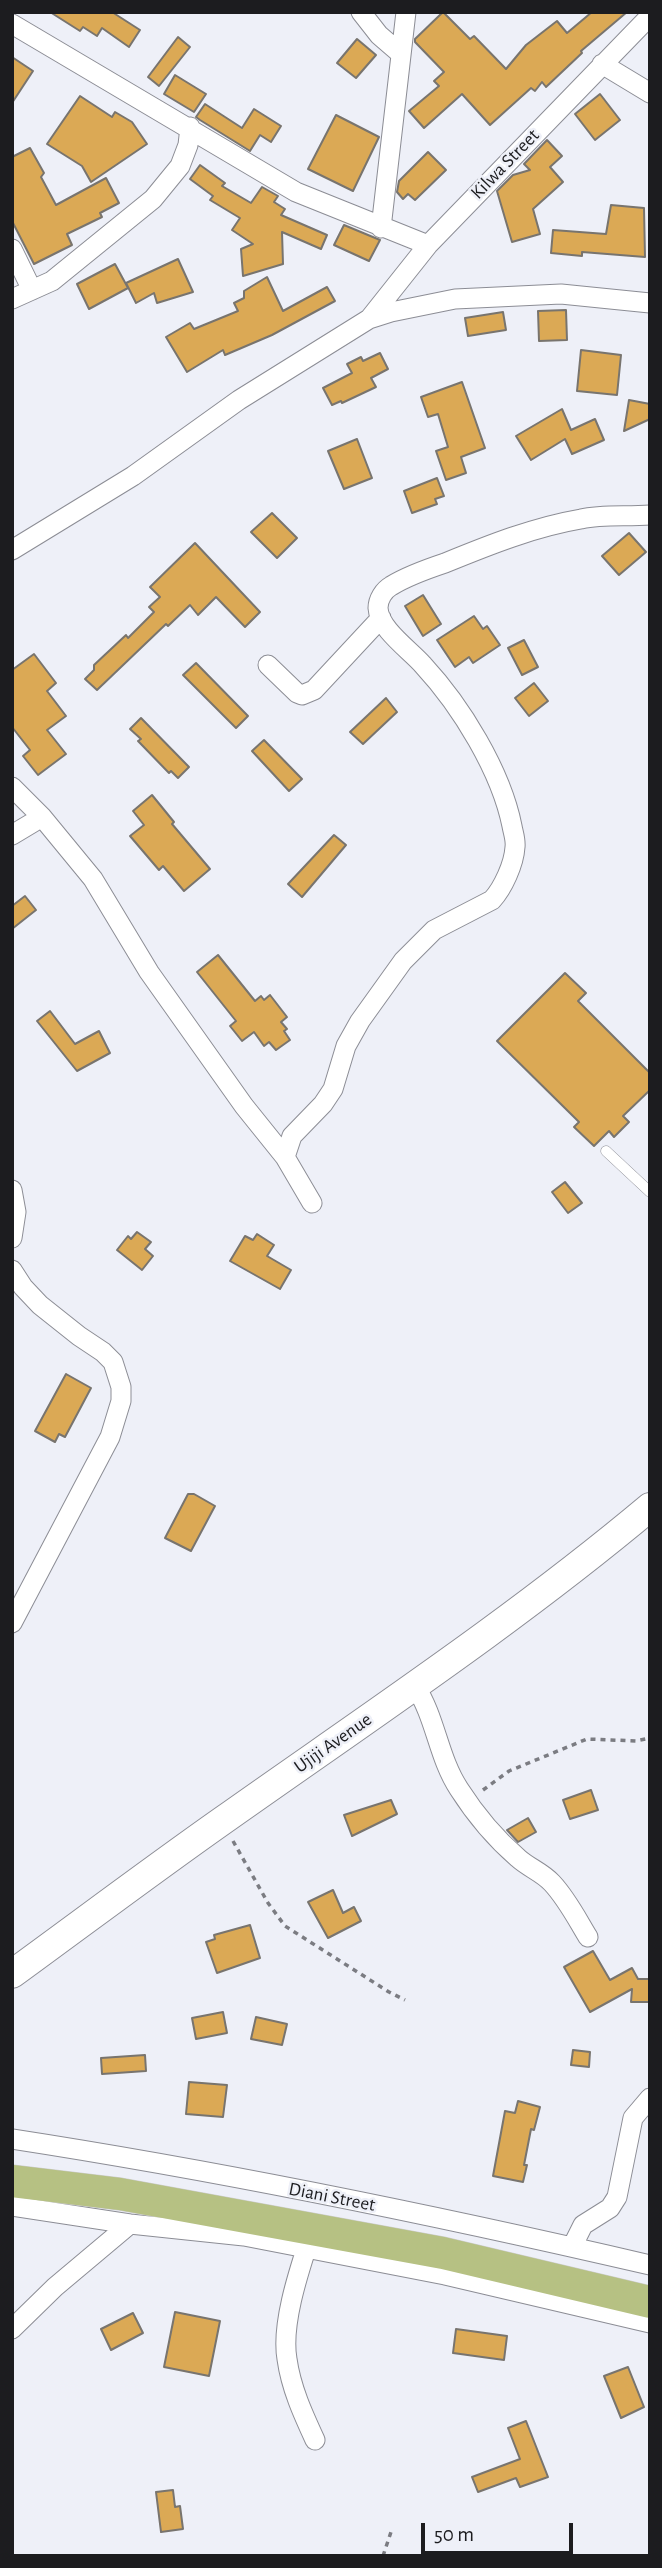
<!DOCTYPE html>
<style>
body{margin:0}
#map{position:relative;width:662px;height:2568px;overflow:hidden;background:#eef0f8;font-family:"Alegreya Sans",sans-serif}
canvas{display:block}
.frame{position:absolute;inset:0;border:14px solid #1c1c1f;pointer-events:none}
.scale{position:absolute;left:421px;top:2523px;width:152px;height:32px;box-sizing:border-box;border:4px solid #1c1c1f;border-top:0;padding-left:9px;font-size:21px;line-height:24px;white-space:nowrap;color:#1c1c1f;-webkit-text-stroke:5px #eef0f8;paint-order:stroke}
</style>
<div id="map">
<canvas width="662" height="2568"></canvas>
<div class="frame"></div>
<div class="scale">50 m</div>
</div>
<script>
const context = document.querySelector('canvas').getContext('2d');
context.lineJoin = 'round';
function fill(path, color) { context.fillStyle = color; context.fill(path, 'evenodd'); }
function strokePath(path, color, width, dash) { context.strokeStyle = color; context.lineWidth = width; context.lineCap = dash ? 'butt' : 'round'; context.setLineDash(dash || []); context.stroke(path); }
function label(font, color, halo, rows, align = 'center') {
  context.font = font + ' "Alegreya Sans",sans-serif'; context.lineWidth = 5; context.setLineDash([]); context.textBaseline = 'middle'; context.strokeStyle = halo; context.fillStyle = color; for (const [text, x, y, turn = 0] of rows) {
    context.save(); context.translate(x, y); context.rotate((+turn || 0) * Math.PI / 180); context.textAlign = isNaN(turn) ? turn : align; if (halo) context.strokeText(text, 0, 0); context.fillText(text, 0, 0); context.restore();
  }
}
const building = new Path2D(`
 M50,12h62l28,18 -11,17 -27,-19 -5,8 -14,-9 -3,4z
 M443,12l27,27 4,-3 32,33 20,-24 31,-24 10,12 25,-21h35l-46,39 1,2 -36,34 -4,-5 -7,9 -4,-3 -41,37 -28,-31 -38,34 -15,-17 30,-25 -5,-5 10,-9 -29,-30v-3z
 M178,37l12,10 -31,39 -11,-9z
 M357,39l19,16 -20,23 -19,-15z
 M12,57l21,14 -21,32z
 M175,75l31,19 -12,18 -30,-18z
 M600,94l20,26 -25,20 -20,-26z
 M80,96l32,21 3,-5 17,10 15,22 -56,38 -9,-16 -35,-22z
 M205,104l37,24 12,-19 27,17 -10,16 -11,-7 -10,16 -50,-31 -4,-3z
 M336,115l43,22 -26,54 -45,-22z
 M547,140l15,16 -12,11 13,15 -30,27 7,25 -28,8 -15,-51 16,-16 17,-5 -6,-6z
 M30,148l14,25 -3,4 15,28 50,-27 13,25 -19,10 2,4 -35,17 5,11 -38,19 -22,-43v-64z
 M428,152l18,18 -31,30 -7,-6 -5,5 -6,-7 2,-11z
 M200,165l25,18 -3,3 29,17 11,-16 16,9 -4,6 11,7 -4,6 46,20 -6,14 -39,-17 1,32 -40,12 -2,-27 12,-5 -21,-14 8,-12 -30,-18 3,-4 -23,-17z
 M611,205l33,3 1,49 -63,-5v4l-31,-3 2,-23 53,4z
 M344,225l36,15 -11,21 -35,-16z
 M178,259l15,33 -36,11 -3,-10 -18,10 -10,-20z
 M115,264l13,24 -39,21 -12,-25z
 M267,277l16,34 44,-24 8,14 -63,34 -47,20 -2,-5 -36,22 -21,-35 24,-14 4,6 44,-18 -4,-8 10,-5v-7z
 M566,310l1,30 -28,1 -1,-30z
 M503,312l3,18 -38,6 -3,-18z
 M581,350l40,5 -4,40 -40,-4z
 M380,353l8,16 -17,9 5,9 -34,16 -1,-2 -9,4 -9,-17 29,-15 -5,-9 14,-7 2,4z
 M462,382l23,66 -24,9 5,16 -20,7 -10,-29 12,-4 -10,-33 -10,3 -7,-20z
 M629,400l21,4v15l-26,12z
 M562,409l9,21 24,-11 9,21 -32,14 -7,-15 -34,21 -15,-24z
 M357,439l15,39 -28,11 -16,-38z
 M437,478l7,18 -9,3 2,5 -25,9 -8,-22z
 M272,513l25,25 -20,20 -26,-26z
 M629,533l17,19 -27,23 -17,-19z
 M195,543l65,69 -15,15 -29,-30 -18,18 -8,-10 -22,21 -2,-2 -69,66 -12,-11 9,-9v-5l32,-30 2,3 26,-26 -5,-5 11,-10 -10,-10z
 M423,595l18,29 -18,12 -18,-30z
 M474,616l9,13 4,-3 13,19 -27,18 -4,-6 -14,10 -18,-27z
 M524,640l14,27 -16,8 -14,-27z
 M34,654l22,29 -9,8 19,25 -19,14 19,24 -28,21 -15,-19 7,-6 -18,-23v-57z
 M196,663l52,53 -12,12 -53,-53z
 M534,683l14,18 -19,15 -14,-18z
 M386,698l11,14 -34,32 -13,-12z
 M141,718l48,49 -11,11 -7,-7 -2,2 -31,-32 3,-2 -11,-10z
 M264,740l38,39 -13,12 -37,-40z
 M152,795l22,27 -2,2 38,45 -26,22 -21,-25 -4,4 -29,-34 14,-11 -11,-14z
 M334,835l12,10 -44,52 -14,-13z
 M25,896l11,14 -24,19v-23z
 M218,955l37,46 6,-5 3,4 6,-5 17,22 -6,5 6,7 -3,2 6,9 -14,10 -7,-8 -5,4 -10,-14 -12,9 -12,-15 6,-5 -39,-49z
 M565,973l21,20 -8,8 72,72v17l-27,26 6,6 -15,15 -5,-6 -15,15 -20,-19 5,-5 -82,-81z
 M50,1011l25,33 24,-13 11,22 -33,18 -40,-50z
 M565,1182l17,21 -14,10 -16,-21z
 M137,1232l14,10 -6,7 8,7 -11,14 -25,-20 11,-14 3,3z
 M257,1234l17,11 -7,11 24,14 -11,19 -50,-28 15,-25 8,4z
 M66,1374l25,14 -26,49 -6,-3 -4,8 -20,-11z
 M188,1494h6l21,12 -24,45 -26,-13z
 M591,1790l7,20 -28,9 -7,-19z
 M391,1800l6,14 -45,22 -8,-21z
 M528,1818l8,14 -18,10 -11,-12z
 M333,1890l10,23 11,-6 7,14 -33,17 -20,-36z
 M250,1925l10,33 -43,15 -11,-31 9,-3 -1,-4z
 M593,1951l17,29 22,-12 6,11h12v23h-19l1,-13 -42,23 -26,-45z
 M223,2012l4,21 -31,6 -4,-21z
 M256,2017l31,7 -5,21 -31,-6z
 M573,2050l17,2 -1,15 -18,-2z
 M145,2055l1,16 -44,3 -1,-16z
 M189,2082l38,3 -4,32 -37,-3z
 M518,2101l22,6 -6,23 -3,-1 -7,36h3l-4,17 -30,-6 12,-65 10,2z
 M175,2312l45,9 -11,55 -45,-9z
 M133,2313l10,20 -32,17 -10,-21z
 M456,2329l51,7 -3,24 -51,-7z
 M628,2367l16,40 -23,11 -17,-42z
 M526,2421l22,56 -28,10 -4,-9 -38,14 -6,-15 48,-18 -12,-31z
 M173,2490l2,17 5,-1 3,23 -22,3 -5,-40z`);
fill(building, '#dba955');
strokePath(building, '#78746e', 2);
const service = new Path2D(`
 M606,1151l44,41`);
const minor = new Path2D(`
 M361,12l18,23 22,19
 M12,24l284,168 132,53
 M602,64l48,29
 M381,228l25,-216
 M12,249l20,41
 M12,299l40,-18 101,-82 27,-33 8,-21 2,-18
 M370,318l58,-73 222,-229
 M12,550l121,-74 106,-76 130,-81 22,-7 64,-13 106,-5 89,9
 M268,665l29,28 5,2 12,-5 67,-72
 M12,787l30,30 51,62 56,93 95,134 41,51 27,46
 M12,835l30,-18
 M285,1157l7,-21 31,-32 10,-15 13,-43 14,-25 43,-60 31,-31 58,-30c11,-12 22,-36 23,-53 1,-7 -2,-15 -3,-21 -11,-55 -51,-120 -89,-161 -13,-15 -44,-36 -45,-57 0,-9 6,-18 13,-22 16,-10 36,-17 54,-23 44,-18 89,-36 136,-44 22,-5 46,-2 69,-4
 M12,1190l4,22 -4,26
 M12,1270l11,17 17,18 39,31 24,16 10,10 8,25v14l-11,36 -98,186
 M415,1686c21,32 23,71 44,103 16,25 37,50 59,69 11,10 24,14 34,25 15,16 25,36 36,54
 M12,2139c214,33 427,77 638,126
 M12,2206l118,18 114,12 201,39 205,48
 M310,2237c-11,34 -29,87 -23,122 4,29 16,55 28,81
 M572,2247l11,-22 27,-17 7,-11 16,-79 17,-20
 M12,2329l43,-42 75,-63`);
const secondary = new Path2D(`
 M12,1974c70,-51 139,-103 210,-153 144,-102 292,-200 428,-314`);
const primary = new Path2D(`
 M12,2181l108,13 323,59 207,49`);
strokePath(service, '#8c8d95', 11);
strokePath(minor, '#8c8d95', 21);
strokePath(secondary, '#8c8d95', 30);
strokePath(primary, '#cdcdce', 33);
strokePath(new Path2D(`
 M483,1790l26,-19 78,-32 49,2 14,-3
 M233,1841l35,62 17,23 104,66 16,8
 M383,2556l8,-24`), '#7b7c82', 3.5, [5, 5]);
strokePath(service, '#fff', 10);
strokePath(minor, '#fff', 19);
strokePath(secondary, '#fff', 28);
strokePath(primary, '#b6c183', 32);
label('19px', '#1c1c1f', '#eef0f8', [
 ["Kilwa Street",505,164,-46],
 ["Ujiji Avenue",333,1743,-35],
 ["Diani Street",332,2197,11]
]);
</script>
